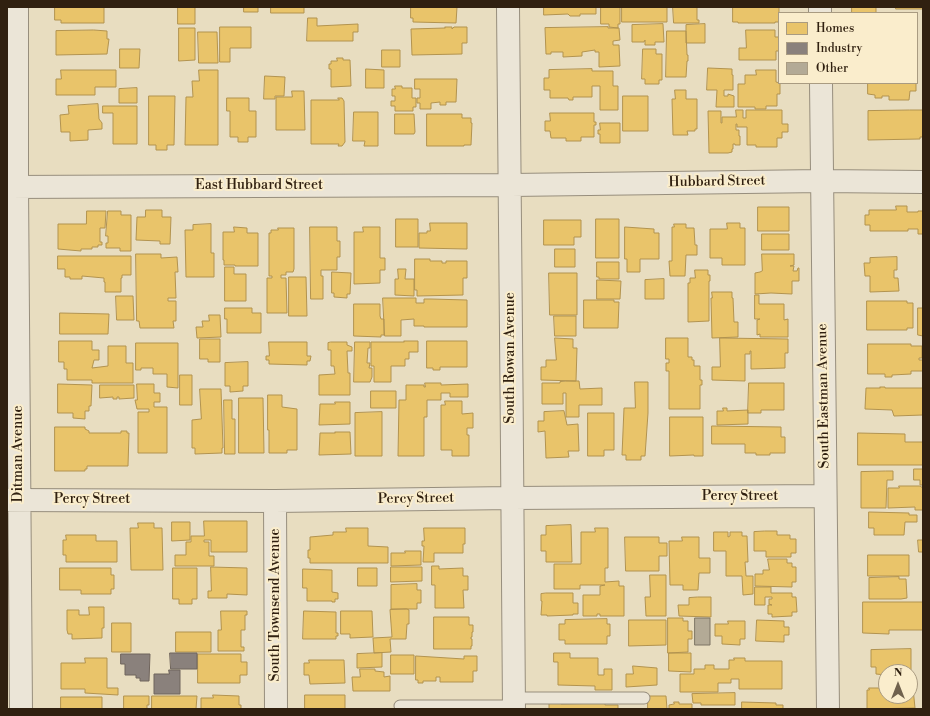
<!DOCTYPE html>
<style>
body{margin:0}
#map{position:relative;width:930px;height:716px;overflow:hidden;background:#e8ddc0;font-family:"Libre Bodoni",serif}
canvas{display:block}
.frame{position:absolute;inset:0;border:8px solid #302010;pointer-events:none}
.legend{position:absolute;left:778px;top:12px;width:140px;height:72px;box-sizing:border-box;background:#faedcc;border:1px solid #a99b81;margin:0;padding:5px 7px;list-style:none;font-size:12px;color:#302010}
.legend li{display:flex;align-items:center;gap:8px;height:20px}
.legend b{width:20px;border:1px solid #a99b81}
.north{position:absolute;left:878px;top:664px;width:40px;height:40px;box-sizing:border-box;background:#faedcc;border:1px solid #a99b81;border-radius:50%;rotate:0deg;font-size:11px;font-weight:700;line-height:16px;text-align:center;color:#302010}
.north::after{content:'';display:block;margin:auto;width:14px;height:18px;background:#70624e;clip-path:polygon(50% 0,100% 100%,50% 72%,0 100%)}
</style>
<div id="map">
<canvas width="930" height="716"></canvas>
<div class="frame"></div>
<ul class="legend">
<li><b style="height:11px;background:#e9c46a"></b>Homes</li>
<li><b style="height:11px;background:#8a817c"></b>Industry</li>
<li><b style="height:11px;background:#b3aa96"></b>Other</li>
</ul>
<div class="north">N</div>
</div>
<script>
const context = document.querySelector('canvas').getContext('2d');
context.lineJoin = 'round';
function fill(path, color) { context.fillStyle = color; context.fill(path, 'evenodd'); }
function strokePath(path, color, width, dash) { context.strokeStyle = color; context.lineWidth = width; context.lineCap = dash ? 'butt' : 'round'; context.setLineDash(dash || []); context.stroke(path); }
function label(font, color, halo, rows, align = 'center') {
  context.font = font + ' "Libre Bodoni",serif'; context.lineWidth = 4; context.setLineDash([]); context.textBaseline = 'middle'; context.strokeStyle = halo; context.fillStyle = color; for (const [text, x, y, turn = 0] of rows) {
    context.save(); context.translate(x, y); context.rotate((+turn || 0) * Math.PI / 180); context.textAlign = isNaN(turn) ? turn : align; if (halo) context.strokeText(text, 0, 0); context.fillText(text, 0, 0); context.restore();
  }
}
const homes = new Path2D(`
 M55,7h49v16h-43v-3h-6z
 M178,7h17v17h-17z
 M244,7h14v5h-14z
 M271,7h33v6h-33z
 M411,7h46l-1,16 -43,-1v-4h-2z
 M544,7h52v7h-16v2h-10l-2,-2 -24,1z
 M601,7h19v17h-2v4l-9,-1v-3h-8z
 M622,7h45v15h-45z
 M673,7h24v13h2v3h-25z
 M733,7h46v15h-4v1h-37v-1h-5z
 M852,7h24v6h-24z
 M896,7h27v2h-27z
 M308,18h9v8l41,-2v8h-5v9h-46z
 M663,24l1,18h-9v3h-10v-5l-1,2h-12v-17z
 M705,24v19h-19v-18z
 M220,27h31v21h-21v14h-10z
 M445,27h7v2l2,-2h13v16h-5v11l-50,1 -1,-26 34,-1z
 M608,27v1h11l1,12 -7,1v4h6l1,21 -21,1v-15h-4v-2l-13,2v4l-19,1v-5h-12v2h-5l-1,-26z
 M179,28h16v32l-16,1z
 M94,30l13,1v8h2l-2,15 -51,1v-24z
 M746,30h29v7h4v14h-3v9h-37v-12h7z
 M667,31h19l1,24h1v6h-1l-1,16h-20z
 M198,32h19l1,31h-19z
 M120,49h20l-1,19h-19z
 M643,49h13v5h6v26h-3v4h-14v-5h-3z
 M382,50h18v17h-18z
 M337,58h6v2h7l1,26 -20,1v-18h-2v-5h2v-3h6z
 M708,68l24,1v6h1v15h-9v6h4v-2l6,2v11h-18l1,-17h-10z
 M366,69l18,1v18h-18z
 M592,69v2h21v15h5v24h-18v-24h-8v11h-19v3h-4l-1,-2h-18v-8h-6v-12h5v-8z
 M61,70h55v17h-21v8h-39v-16h5z
 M199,70h19v75h-33l1,-48h7l-1,-16h7z
 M756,70h20v12l4,1v11h-3v12h-11v3h-11v-2h-17v-23h7v-9h11z
 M265,76l20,1 -1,19h-9v3h-11z
 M415,79h42l-1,23h-10v3h-6v-3l-9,1v6h-11v-6h-3v-5h3v-9h-5z
 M868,83h48v8h-6l-1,9h-20v-4h-7v2h-7v-3l-7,-1z
 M395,86h7v2h10v10h4v9h-3v4h-18v-5h-4v-5h4v-5h-3v-7h3z
 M137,88v15h-18v-14z
 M675,90h11v9h11v30h-2v2h-8l1,4h-15l-1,-36h3z
 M292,91h12l1,39h-29v-33h16z
 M149,96h26l-1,49h-7v5h-11v-5h-7z
 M623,96h25v35h-25z
 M227,98h22v13h7v26h-8v5h-10v-5h-8v-26h-3z
 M338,98h4l2,3 1,41 -3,4h-4l1,-2h-28v-44h28z
 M98,104l1,15 3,4v6l-14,1v10l-18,1v-9h-9l-1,-17 9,-1 -1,-8z
 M103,106h34v38h-24v-31h-10z
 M736,110h7v8h3v-8h36v14h6v8h-6v6h-5v9h-21v-2h-9v-18h-10v-3h-1v6h3v6h1v9h-5v-1h-2v5h-1v3l-4,1h-19l-1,-42h13v12h1v-6h14z
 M910,110h13v27h-3v2l-52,1v-29z
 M354,112h24v34h-14l1,-5h-12z
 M550,113h44v9h2v3h-2v12h-13v4h-15v-3h-15l-1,-7h-5v-10h5z
 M395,114h19l1,18 -1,2h-19z
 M427,114h35v4h9v5h1l-1,22h-7v1h-37z
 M600,123h20v20h-20v-9h-2v-4h2z
 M896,206h11v6h11v-1h5v23h-5v-5h-10v2h-38v-6h-5v-10h4v-5h27z
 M758,207h31v24h-31z
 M146,210h16v7h9l-1,27h-10v-3l-24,-1 1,-23h8z
 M87,211h19l-1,17h-5v14h2v3h-4v2h-6v2h-11v2l-23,-2v-25h28z
 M108,211h13v4h10v36h-11v-3h-14v-5h2v-7h-2z
 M396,219h22v28h-22z
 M596,219h23v39h-23z
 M544,220h37v17h-7v8h-30z
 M430,223h37v26l-48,-1v-15h8v-2h3z
 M727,223h13v5h5v37h-23v-7h-12v-29h17z
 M211,224v29h3v24h-28l-1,-47h8v-5z
 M674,224h12v4h8l1,17h2v10h-11l-1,21h-15l-1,-15h3v-34h2z
 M234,227l13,1v5h11v33h-23v-1h-11v-5h-1v-28h11z
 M310,227h27v14h3v16h-3v13h-16v6h2v23h-12z
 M363,227h17v31h5v12h-5v13l-26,1v-52h9z
 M625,227l29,2v4h5v26h-19v13h-13v-13h-2z
 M278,228h16v41l-1,3h-7v3h-5v3h5l1,35h-20v-35h5v-2h-3v-43h2v-3h7z
 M762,234h27v16h-27z
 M555,249h20v18h-20z
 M136,254h25v4l16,-1 1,15h-3l1,26h-8v3h8v20h-3l1,7h-34l-1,-7h-2z
 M762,254h32v11l-4,1h4l-1,5h4l1,-3h1v13h-7v13l-21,-1 -16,1v-21l5,-1 2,-1z
 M58,256h73v19h-9v3h-1v14h-16v-10h-1v-4l-22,-2v3h-12v-2h-5v-8h-7z
 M897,257v13h-3v8h4l1,13 -29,1v-16h-5l-1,-13h6v-5z
 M415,259h15v2h12v2h4v-2h21v17h-4v17l-46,1v-6h-2z
 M597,262h22v17h-20v-2h-2z
 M225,267h9v7h12v27h-21z
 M398,269h8l-1,10h9v17l-19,-1v-16h3z
 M695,270h13v5h2v6h-1v40l-21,1v-39h2v-5h5z
 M332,272l19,1 -1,21h-3v4l-13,-1v-4h-2z
 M549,273h28v42h-27z
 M289,277h17l1,39h-18z
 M664,279v20h-19v-19z
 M597,280l24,1 -1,18h-23z
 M712,292h20v6h1l1,24h4v15l-26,1 -1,-40h1z
 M755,295h4v9h25v16l4,-1v18h-28v-3l-3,1v-15l3,-1h-5z
 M116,296h17l1,24h-17z
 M383,298h33v5h8v-4h7l36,1v27h-43v-1h-10v-7l-13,1v16h-16z
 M584,300h30v2h5l-1,26h-34z
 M867,301h40v2h6v25h-6v2h-40z
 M354,304h26v12l1,3h3v16h-3v2l-27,-1z
 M225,308h27v5h9v20h-34v-14h-2z
 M918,308h5v28l-5,-1z
 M60,313l49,1 -1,20h-48z
 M209,315h11l1,22 -24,1 -1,-11h7l-1,-6h7z
 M554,316h22v20h-21z
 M555,338l18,1v9h4l-1,33 -35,-1v-13h5v-7h10z
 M666,338h22v19h4v3h2v6h6v14h2v5h-2v24h-31v-38h-3v-8h3v-4h-3z
 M720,338l68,1v14h-3v15l-34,1v-18h-1v3h-5v27l-33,-1v-13h8z
 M200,339h20v23h-12v-3h-8z
 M59,341h33v9h7v10h-5l-2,8 16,-2v-20h18v17h7v20h-41v-3h-25v-11h-3v-7h-5z
 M404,341h14v11h-9v7h-4v7h-14v16h-17v-16h-3v-24h33z
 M427,341h40v26h-27v3h-7v-2h-6z
 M269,342h38v14h4l-1,5h-3v4l-38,-1v-4h-3v-4h3z
 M331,342h16v3l5,2v4h-5l1,22h2v22h-31v-20l16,-1 -1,-8h-3v-16h-3v-7z
 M355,342h15v6h-2l-1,15h3l-1,5h3v9l-2,5h-16z
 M136,343h42v45l-11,-1v-13h-14v-6h-12v2h-5z
 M868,344h43v2h11v12h-3v2h4v11h-12v3l-19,1v2h-7v-3h-17z
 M248,362v24h-5v5l-13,1v-6h-5v-23z
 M180,375h12v30h-12z
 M566,381h13l1,8 22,-1v17h-23v12h-13v-24h-3v11h-21v-21h18v-1z
 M635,382h13v31l-3,43h-4v4h-15v-5h-4l2,-47h11z
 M425,383h16v2l27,-1v13h-18v-4h-9v7h-14v17h-3v39h-26l1,-56h7v-15h18v2h1z
 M749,383h35v27h-23v3h-13z
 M58,384l34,1 -1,21h-2v5h-4v8l-12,-1v-5h-15z
 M137,384h17v9h6v9h-6v5h13v46h-29v-41h11v-3h-12l-2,-9h2z
 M100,385h34v13l-15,1v-2h-2v2h-4v-2l-13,1z
 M880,387h5v1h38v27l-29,1 -2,-6 -27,-1 1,-21h14z
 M200,389h21l2,59h-1v5l-27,1v-6h-3v-28l9,-1z
 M371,391h25v17h-25z
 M268,395h14v12l15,2v41h-10v3h-18v-23h-1z
 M239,398h24l1,55h-25z
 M224,400h8v19h3v35h-10z
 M445,401h17v13l11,-1v15h-6v7h2v21h-17v-6h-11v-45h4z
 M335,402h15v22l-31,1 1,-21h15z
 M723,408h4v3l21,-1v14l-31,1v-14h6z
 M564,411l3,14 11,-1 1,27h-11l1,6 -23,1 -1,-27 -7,1v-11h6v-9z
 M382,412v44h-27v-43z
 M588,413h26v37h-10v6h-16z
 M670,417h33v39h-9v-1l-24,1z
 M712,426l69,1v10h4v16h-15v2h-14v-2h-11v-9h-33z
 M55,427h30v2l4,2v2h32v-2h6v2h2l-1,33h-41v3h-2v2h-30z
 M335,432h15l1,22 -32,1 1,-22h15z
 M858,433l47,1v8h18v23h-65z
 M914,469h9v16h-3v-5h-6z
 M886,471h7v9h-6l-1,28h-25v-36z
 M899,486h21l3,2v22h-8v-3l-27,1v-20h11z
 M869,512l40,1v2h8v7h-12l-1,13h-30v-7h-5z
 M204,521h43v31h-36v-12h-7v2h5v14h5v10h-39v-11h11v-13h5v-6h13z
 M172,522h18v18l-18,1z
 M138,523h16v5h8l1,42h-32l-1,-42h8z
 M571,525l1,37h-26v-11h-5v-16h5v-9z
 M346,528h22v18l20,1v16h-78v-5h-2v-8h2v-13l23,-2v-3h13z
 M424,528h41v16h-2v9h-29v9h-11l1,-16h-2v-5h2z
 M595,528h13v40h-3v14l14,-1v5h5v30h-24v-2h-3v2h-14v-21h17v-9l5,-1h-25v4h-26v-25h27v-32h14z
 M765,531h12v4h13v4h6v14h-5v4h-25v-6h-12v-19z
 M714,532h14v5l2,-1v-4h12v4h5l1,26h-3l1,14h7v18l-10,1 -1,-19h-16v-25h-12z
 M66,535h30v6h21v21h-51v-7h-3v-15h3z
 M625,537h34v6h8v13h-8v15h-33z
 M682,537h17v21h11v15h-11l-1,17h-15v-5h-13l-1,-44h13z
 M918,540h5v12h-4z
 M405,551h16v14l-30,1v-13h14z
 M868,555h41v21h-41z
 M768,559h19v4h5v4h4v15h-4v5l-37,-1v-12h8v-4h6z
 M432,566h7v3l24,-1v8h5v14h-5l1,18h-29v-23h-3z
 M211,567l36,1v27l-20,-1v4h-19v-7h3z
 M391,567h31v14l-31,1z
 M60,568h51v7h3v14h-3v5h-30v-4h-21z
 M173,568h24v31h-5v5h-13v-5h-6z
 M358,568h19v18h-19z
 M303,569l29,1v22l6,1v6h-3v3h-3v-1h-25v-13h-4z
 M650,575h16v41h-20l-1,-19h5z
 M899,577v2h7l1,19 -6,1h-32v-21z
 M417,584v6h4v13h-4v6h-26v-24z
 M755,587h16v6h21v4h4l1,15h-5v4l-20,1v-3h-4v-9h4l-3,-1v-5h3v-2h-7v8h-10z
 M546,593h27v10h5v11h-5v1l-26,1v-1h-6l1,-14h-1v-7z
 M698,597h13v20l-32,-1 -1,-11h11v-7z
 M863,602h60v28h-34v4l-26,-1z
 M89,607h15v21h-2v10l-30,1v-5h-4l-1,-4v-20h12v5h10z
 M407,609l2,1v14h-2l-1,15h-16l1,13 -17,1 -1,-15 19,-1 -2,-27z
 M221,611h26v4h-2v15h-4v17h3v4h-26v-21h3z
 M304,611l32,1v21h2v3h-2v3h-33z
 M341,611h31l1,26 -23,1v-4h-9z
 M434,617h35v8h4v7h-1v5h-1v2h1v7h-1v3h-37z
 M668,618h15v3h5v10h4v8h-4v13l-20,1z
 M607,619v5h3v12h-3v8h-42v-4h-6v-16h6v-4z
 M629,620h37v25l-37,1z
 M757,620l27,1v6h5v8h-5v7l-28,-1z
 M728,621h17v18h-5v6l-18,-1v-8h-7v-12h13z
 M112,623h19v29h-19z
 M176,632h35v20h-35z
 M911,649v26l-1,-3h-24v3l-10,-1v-7h-5v-17z
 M382,653v14l-25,1v-14z
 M554,653h16v5h28v17h6v-6h8v21h-17v-4l-37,-1v-23h-4z
 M669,653h22v19l-22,-1z
 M198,654h43v8h6v13h-7v8h-42z
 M391,655h23v19h-23z
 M416,656l48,3v-3h13v15h-4v11h-33v-5h-4v4h-13v2h-5v-3h-2z
 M85,658h22v30h11v7l-33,-2v-4h-24v-26h24z
 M734,658h11v3h37v28h-43v-10h-8v4h-13v9h-38v-18h14v-5h11v-4h9v4h15v-9h5z
 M309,660h35l1,23 -35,1 -1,-9h-5v-12h5z
 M633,666l24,2v17l-31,2v-13h7z
 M360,669h15v2l9,1v5l6,-1v15h-37l-1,-14h8z
 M869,688h17v8h24v-8h3l2,20 -48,1v-19h2z
 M735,693v12h-34v-2h-8l-1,-9z
 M213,695l26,1v9h2v4h-40v-11h12z
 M305,695h40v14h-40z
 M124,696h25v9h-2v4h-23z
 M152,696h45l-1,13h-44z
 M648,696h18l1,13h-19z
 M61,697h41v12h-41z
 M561,702v2l44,-1v2h13v4h-69v-6z
 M674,702h5v2h13v5h-23v-4l5,-1z
 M742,702l34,1v2h7v4h-41z`);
fill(homes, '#e9c46a');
strokePath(homes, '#b2934f', 1);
const industry = new Path2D(`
 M170,653h27v16h-26z
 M121,654h29l-1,27h-9v-3h-4v-3h-11v-11h-4z
 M169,670h11v24h-26v-20h15z`);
fill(industry, '#8a817c');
strokePath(industry, '#6f645c', 1);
const building = new Path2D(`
 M695,618h15v27h-15z`);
fill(building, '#b3aa96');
strokePath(building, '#7d7565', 1);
const service = new Path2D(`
 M514,698h130
 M400,706h114`);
const minor = new Path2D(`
 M17,7v180l4,522
 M508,7c4,234 3,468 6,702
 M820,7v6
 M821,83l7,626
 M7,187l504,-2 311,-4 101,1
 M7,500l268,1 237,-3 313,-2
 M275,501l1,208`);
strokePath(service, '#978e7d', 13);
strokePath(minor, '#978e7d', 24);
strokePath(service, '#ebe5d7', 11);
strokePath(minor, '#ebe5d7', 22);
label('14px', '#302010', '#faedcc', [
 ["Hubbard Street",717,182,-1],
 ["East Hubbard Street",259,186],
 ["South Rowan Avenue",511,358,-90],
 ["South Eastman Avenue",824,396,-91],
 ["Ditman Avenue",19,454,-90],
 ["Percy Street",740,497],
 ["Percy Street",416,499,-1],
 ["Percy Street",92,500],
 ["South Townsend Avenue",276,605,-90]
]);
</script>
